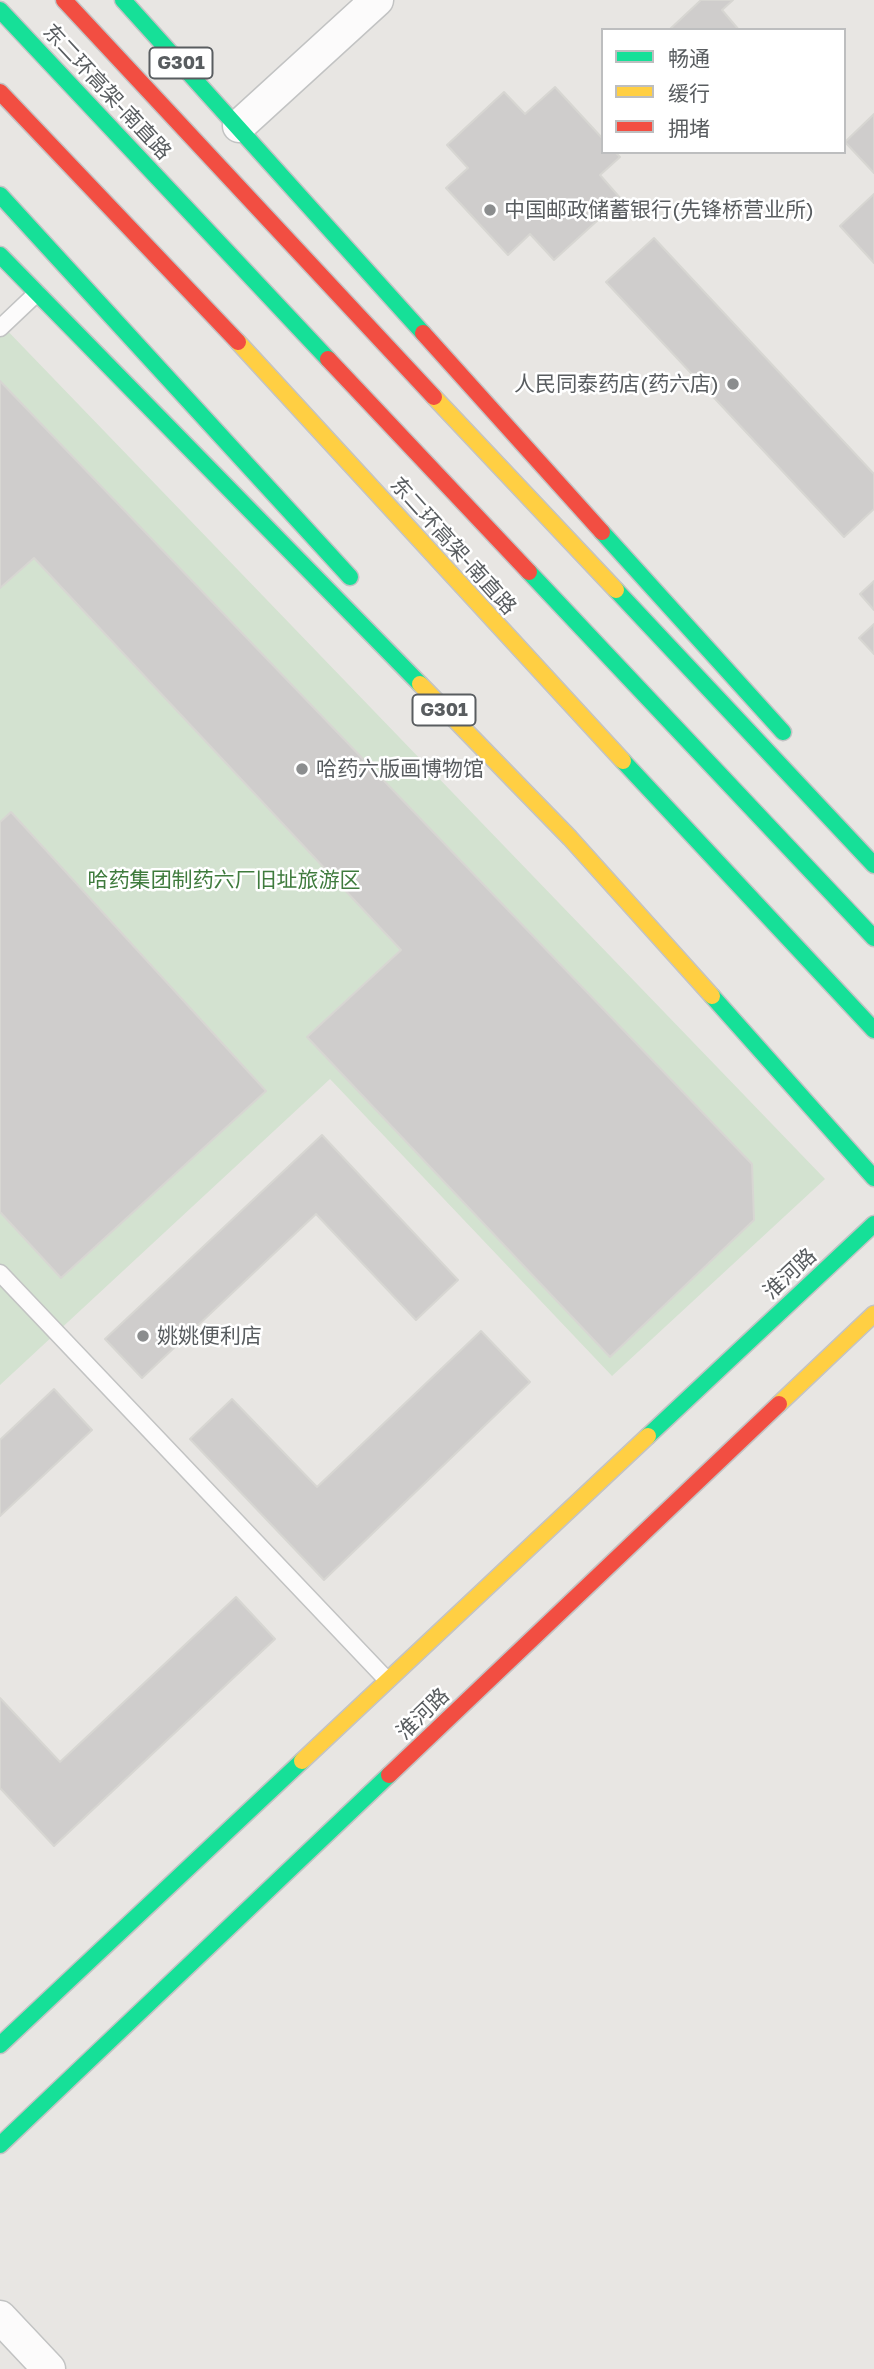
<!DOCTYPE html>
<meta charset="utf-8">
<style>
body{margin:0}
#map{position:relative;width:874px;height:2369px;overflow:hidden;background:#e8e6e3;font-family:"Golos Text","Noto Sans SC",sans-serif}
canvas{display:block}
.legend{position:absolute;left:601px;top:28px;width:245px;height:126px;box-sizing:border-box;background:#fff;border:2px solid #bdbebf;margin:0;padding:9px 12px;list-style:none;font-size:21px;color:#595d60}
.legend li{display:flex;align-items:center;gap:14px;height:35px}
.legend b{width:35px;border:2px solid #bdbebf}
</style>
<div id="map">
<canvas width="874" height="2369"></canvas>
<ul class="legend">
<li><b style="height:9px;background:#16e098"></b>畅通</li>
<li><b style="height:9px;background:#ffcf43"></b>缓行</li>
<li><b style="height:9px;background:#f24e42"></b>拥堵</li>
</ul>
</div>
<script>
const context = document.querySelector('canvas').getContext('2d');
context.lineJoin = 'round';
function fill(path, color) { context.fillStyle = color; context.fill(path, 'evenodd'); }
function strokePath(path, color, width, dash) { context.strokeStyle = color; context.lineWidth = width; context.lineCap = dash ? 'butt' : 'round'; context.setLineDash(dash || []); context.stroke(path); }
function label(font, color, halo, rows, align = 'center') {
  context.font = font + ' "Golos Text","Noto Sans SC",sans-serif'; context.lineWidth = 5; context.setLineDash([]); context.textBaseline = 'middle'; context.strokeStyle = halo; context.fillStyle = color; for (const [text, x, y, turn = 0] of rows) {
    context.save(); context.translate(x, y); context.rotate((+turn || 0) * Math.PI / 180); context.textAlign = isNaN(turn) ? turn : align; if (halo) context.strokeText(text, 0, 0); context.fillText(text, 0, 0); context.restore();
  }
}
fill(new Path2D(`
 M0,323l825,856 -213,197 -282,-297 -330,306z`), '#d3e2d0');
const building = new Path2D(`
 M701,0h32l-11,10 17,20h-70z
 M555,87l48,52v13h12l5,5 -20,18 21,24 -67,61 -24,-26 -22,21 -62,-67 22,-20 -21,-23 57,-53 21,22z
 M874,114v59l-29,-31z
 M874,194v69l-34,-37z
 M654,238l220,236v35l-30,28 -238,-255z
 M0,381l752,783 2,56 -144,137 -303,-320 94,-87 -367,-392 -34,30z
 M874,581v29l-14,-16z
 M874,624v30l-15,-16z
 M11,812l255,279 -205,187 -61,-66v-390z
 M322,1135l136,145 -42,40 -100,-106 -174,164 -37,-39z
 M481,1331l49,51 -206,198 -134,-141 42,-40 85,88z
 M54,1389l38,41 -92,86v-76z
 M236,1597l39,42 -221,207 -54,-58v-90l60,64z`);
fill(building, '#cfcdcc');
strokePath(building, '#d7d6d2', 2);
const lane = new Path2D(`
 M0,328l37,-35
 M0,1273l387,407`);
const street = new Path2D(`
 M239,126l138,-126
 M0,2317l49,52`);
const fast = new Path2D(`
 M123,0l300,333
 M0,10l328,349
 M0,195l350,382
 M0,255l420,429
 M602,532l181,200
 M529,572l345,366
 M616,590l258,275
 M623,761l251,269
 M712,996l162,182
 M648,1436l226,-212
 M0,2045l302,-284
 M0,2145l389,-370`);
const slow = new Path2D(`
 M238,342l385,419
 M434,397l182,193
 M420,684l150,154 142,158
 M779,1404l95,-90
 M302,1761l346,-325`);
const jam = new Path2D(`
 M64,0l370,397
 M0,92l238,250
 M423,333l179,199
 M328,359l201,213
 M389,1775l390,-371`);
strokePath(lane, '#c2c3c3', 19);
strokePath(street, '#c2c3c3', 35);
strokePath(fast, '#c3c3c4', 19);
strokePath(slow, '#c3c3c4', 19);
strokePath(jam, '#c3c3c4', 19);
strokePath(lane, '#fcfbfb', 16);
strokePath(street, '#fcfbfb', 32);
strokePath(fast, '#16e098', 16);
strokePath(slow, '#ffcf43', 16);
strokePath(jam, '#f24e42', 16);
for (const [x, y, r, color] of [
 [490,210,7,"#8b8d8e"],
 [733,384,7,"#8b8d8e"],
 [302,769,7,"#8b8d8e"],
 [143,1336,7,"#8b8d8e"]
]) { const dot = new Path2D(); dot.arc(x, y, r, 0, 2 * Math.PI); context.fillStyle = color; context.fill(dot); strokePath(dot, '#fff', 2.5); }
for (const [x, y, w] of [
 [181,63,63],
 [444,710,63]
]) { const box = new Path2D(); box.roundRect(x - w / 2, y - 15.5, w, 31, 5); context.fillStyle = '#fff'; context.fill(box); strokePath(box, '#595d60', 2); }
label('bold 19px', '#595d60', null, [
 ["G301",181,63],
 ["G301",444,710]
]);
label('21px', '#595d60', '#fff', [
 ["东二环高架-南直路",107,92,47],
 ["东二环高架-南直路",453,546,48],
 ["淮河路",790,1274,-43],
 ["淮河路",423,1714,-44]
]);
label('21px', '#595d60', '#fff', [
 ["中国邮政储蓄银行(先锋桥营业所)",504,210],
 ["人民同泰药店(药六店)",719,384,"right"],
 ["哈药六版画博物馆",316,769],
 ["姚姚便利店",157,1336]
], 'left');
label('21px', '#3f7b3d', '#fff', [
 ["哈药集团制药六厂旧址旅游区",224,880]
]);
</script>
